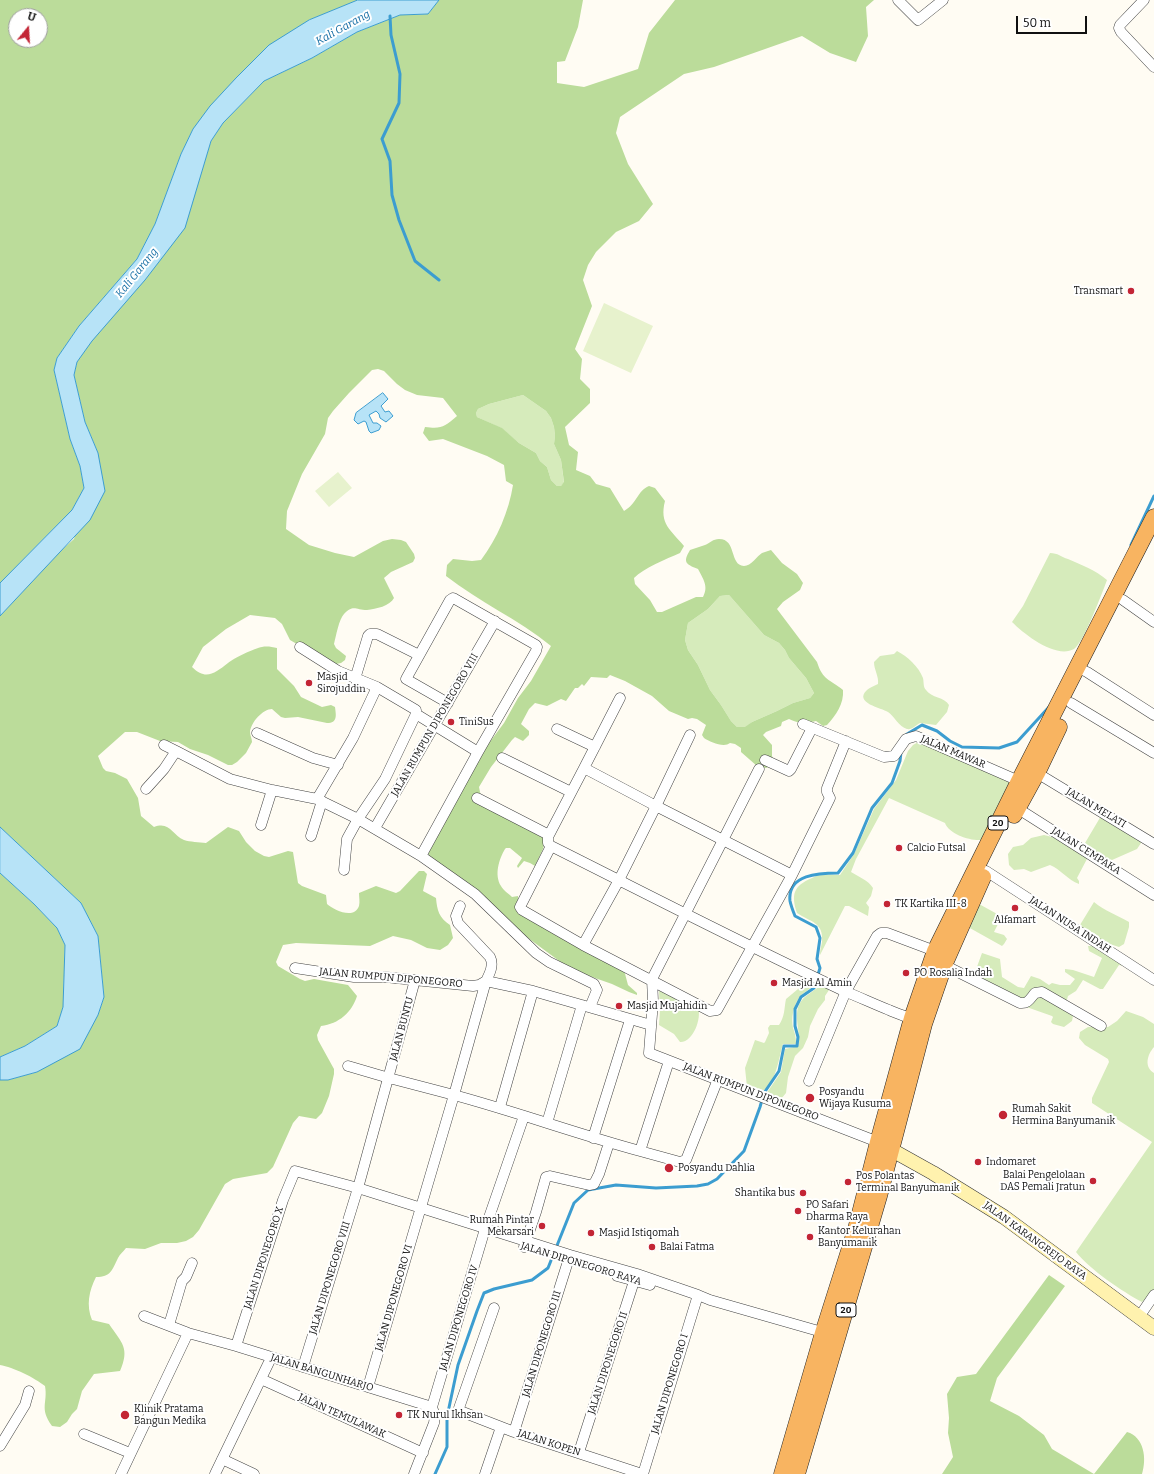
<!DOCTYPE html>
<style>
body{margin:0}
#map{position:relative;width:1154px;height:1474px;overflow:hidden;background:#fffcf3;font-family:Bitter,serif}
canvas{display:block}
.north{position:absolute;left:8px;top:8px;width:40px;height:40px;box-sizing:border-box;background:#fff;border:1px solid #9f9f9f;border-radius:50%;rotate:18deg;font-size:11px;font-weight:700;line-height:16px;text-align:center;color:#101010}
.north::after{content:'';display:block;margin:auto;width:14px;height:18px;background:#c32535;clip-path:polygon(50% 0,100% 100%,50% 72%,0 100%)}
.scale{position:absolute;left:1016px;top:16px;width:71px;height:18px;box-sizing:border-box;border:2px solid #101010;border-top:0;padding-left:5px;font-size:12px;line-height:14px;white-space:nowrap;color:#101010;-webkit-text-stroke:3px #fff;paint-order:stroke}
</style>
<div id="map">
<canvas width="1154" height="1474"></canvas>
<div class="north">U</div>
<div class="scale">50 m</div>
</div>
<script>
const context = document.querySelector('canvas').getContext('2d');
context.lineJoin = 'round';
function fill(path, color) { context.fillStyle = color; context.fill(path, 'evenodd'); }
function strokePath(path, color, width, dash) { context.strokeStyle = color; context.lineWidth = width; context.lineCap = dash ? 'butt' : 'round'; context.setLineDash(dash || []); context.stroke(path); }
function label(font, color, halo, rows, align = 'center') {
  context.font = font + ' Bitter,serif'; context.lineWidth = 4; context.setLineDash([]); context.textBaseline = 'middle'; context.strokeStyle = halo; context.fillStyle = color; for (const [text, x, y, turn = 0] of rows) {
    context.save(); context.translate(x, y); context.rotate((+turn || 0) * Math.PI / 180); context.textAlign = isNaN(turn) ? turn : align; if (halo) context.strokeText(text, 0, 0); context.fillText(text, 0, 0); context.restore();
  }
}
fill(new Path2D(`
 M523,395l23,16 5,7 3,9 1,9 -1,8 7,16 3,23 -3,3h-4l-6,-6 -4,-13 -7,-6 -4,-8 -17,-10 -18,-15 -24,-11 -1,-4 2,-4 11,-5z
 M1050,553c8,0 11,4 18,6 14,6 27,11 39,21 -4,11 -24,64 -33,69 -18,10 -49,-14 -62,-27l11,-16z
 M729,595l35,40 15,8 6,7 4,8 17,20 8,15 -4,5 -17,5 -16,8 -25,11 -7,6 -8,-1 -6,-6 -10,-16 -11,-15 -12,-25 -10,-15 -3,-10 3,-17 20,-14 12,-13z
 M897,651c10,5 22,16 26,27 1,4 0,9 3,12 5,8 19,7 23,15l-2,7 -11,13 -16,-2c-4,2 -8,7 -13,6 -8,-2 -13,-13 -19,-17 -6,-4 -35,-9 -21,-22 2,-2 7,-4 11,-6 1,-8 -4,-14 -4,-22l6,-6 14,-2z
 M920,741l89,39 2,4 -30,56c-11,1 -32,-6 -36,-17l-56,-25 -33,61 -5,13c8,5 17,8 22,16l-2,8 -5,7 3,4 -1,9 -19,-10h-4l-25,49c0,-5 1,-8 2,-13 2,-20 -12,-20 -25,-29 -6,-18 -4,-27 15,-35 3,-1 5,-3 8,-4 7,0 13,1 20,1l14,-21 20,-45 22,-29 12,-29 5,-6z
 M1101,816l40,23v4l-4,6 -25,11h-7l-19,-11 -1,-6z
 M1044,835l12,3 32,19 -11,21 2,3v3c-11,-4 -19,-15 -29,-19l-19,7 -7,-3 -10,1 -5,-5 -1,-11 5,-7 10,-2 8,-7z
 M1094,902c11,9 23,13 35,20v5l-5,17 -5,3c-14,-4 -30,-11 -39,-22z
 M979,904l20,11 2,3 -7,14 10,3 3,4 -3,5 -2,2 -34,-19z
 M1088,946h6l34,21 -9,-2 -16,24h-3l-17,-9 -7,11 -8,5 -2,7 7,13 -1,5 -8,6 -11,-3 -2,-2 2,-5 -1,-1 -34,-12 -44,-29 8,-22 18,6 2,18 16,10 6,1 7,-12 9,3 9,6 3,-2 8,2h10l5,-6 -10,-7v-3l8,1 21,7 8,-19 -13,-7z
 M812,981l2,2c-3,7 -11,9 -15,15 -6,9 -8,20 -6,30 2,6 3,9 3,16h-13c-5,16 -6,39 -23,49l-13,-6 -2,-19 10,-28 9,3 1,-1 4,-9 -1,-5 2,-3h9c6,-9 5,-16 7,-26l12,-10z
 M822,984l6,4 1,2 -4,6v4l-7,9 -8,17 -2,11 -5,11 -8,8 -7,21 -2,16 -5,6 -15,-5 15,-22 4,-23 13,-3c4,-14 -7,-33 4,-46 5,-6 14,-10 20,-16z
 M659,991l10,1 29,16c4,10 -5,35 -18,34l-6,-8 -15,-9 1,-15z
 M1126,1011l17,6 11,7v23c-7,8 -10,20 0,26v216l-5,7 -7,6c-19,-10 -53,-33 -66,-50l76,-110 -60,-39v-5l17,-36 -1,-3 -23,-14 -6,-7 1,-6 8,-5h20l9,-6z`), '#d6ebbb');
fill(new Path2D(`
 M0,0h358l-49,20 -116,109 -12,25 -26,70 -18,35 -58,67 -22,32 -3,12 16,69 10,27 4,22 -12,22 -72,73zM16,16h24v24h-24z
 M439,0h144l-5,27 -13,34 -8,1v21l27,4 54,-18 11,-36 26,-33h199l-8,7 2,29 -12,26 -26,-9 -28,-17 -88,31 -30,7 -64,43 -4,16 12,31 25,40 -14,17 -23,11 -20,20 -8,13 -5,15 9,26 -17,43 7,10 -2,20 10,10v14l-25,24 4,18 9,7 -2,18 14,6 6,8 14,4 14,23c13,-7 13,-20 25,-25l6,2 10,13c-6,23 6,29 19,45l-4,7c-14,6 -36,15 -46,25l1,6 15,16 7,12h5l34,-15h7c6,-11 0,-18 -5,-28 -13,-5 -15,-7 -8,-19 5,-2 10,-3 15,-5 5,-2 8,-6 14,-6 18,0 10,26 25,27 7,0 13,-10 18,-13 3,-1 6,-2 9,-3l11,13 15,11 6,9 -3,7 -17,12 -6,7 40,53c6,19 13,17 26,28 1,14 -7,25 -16,35l-4,1 -7,-5c-10,3 -17,3 -27,-2l-7,3 -1,4 -15,6 -3,3 9,10v11l1,3 -3,7 -4,2 -9,-2 -16,-14v-4l-6,-4 -5,-1c-6,5 -20,-1 -26,-5l-2,-3 4,-10 -9,-6 -5,-1 -4,1 -19,-8 -17,-15 -27,-15 -15,-6 -3,3 -16,-1 -7,9 -2,-2 -4,4h-3l-9,13 -5,-2 -14,7 -12,-3 -6,6 -8,15 8,7v4l-6,6 -8,-4 -3,3 -21,27 -12,20 2,10 59,35 5,8 -2,9 -8,17 -5,-3 -6,-2 -6,7 -1,-2 5,-8 -12,-10h-4l-1,1c-6,10 -11,26 -4,37 2,4 8,8 11,11l6,-1v10l106,64 4,15 9,8v2l-8,-3 -17,-8 -37,-13 -9,-5 -42,-31 -94,-76 -2,-7 58,-105 18,-24 14,-25 13,-17 20,-35c-33,-27 -72,-44 -105,-70l1,-11 6,-6 19,2 9,-1c16,-21 28,-49 32,-75l-7,-4 -2,-16 -17,-9 -44,-17 -14,2 -6,-8 2,-6c17,2 19,0 32,-11l-14,-18 -26,-3 -12,-5 -8,-6 -13,-13 -6,-2 -6,1 -23,23 -16,18 -5,7 -3,16 -23,40 -15,37 -1,18 23,16 26,8 19,4 29,-16 9,-2 9,1 5,2 8,12 1,4 -2,4 -22,10 -7,6 10,20c-4,8 -18,11 -27,12 -11,0 -14,-6 -23,4 -5,5 -8,22 -10,30l2,4 10,8 -1,4 -4,3 -5,1 -12,-4 -34,-20 -8,-16 -7,-6 -25,-3 -24,14 -23,18 -11,20c14,14 23,6 36,-4 6,-5 27,-15 34,-16 5,-1 10,0 15,1v21l17,17 7,11 21,10 9,-2 4,2c1,8 3,16 -8,16l-29,-6 -13,1 -4,-1 -9,-8c-9,0 -21,13 -22,23 0,3 2,7 2,10l-6,11 -9,9 -5,3h-4l-20,-10 -18,-6 -12,-7 -18,-1 -23,-9h-12l-27,24 5,12 3,3 9,2 12,6 11,19 3,18 13,11c16,-6 18,8 30,13 6,2 15,2 22,3l22,-16 11,4 7,11 9,9 9,5 5,1 19,-6 5,1 5,31 4,3 24,9 1,9c7,6 27,16 32,2 1,-4 0,-9 0,-13l17,-7 20,7 4,-2 19,-20h5l3,3 -4,17 13,7c1,12 3,20 14,27l3,13 -5,7 -8,5 -13,-2 -16,-8 -18,-4 -23,10 -74,-3 -13,2 -7,17 2,4 22,13 5,2 9,-2 34,6 9,11c-5,16 -18,28 -36,30l-4,9 1,5 16,29v5l-5,22 -7,17 -6,6 -17,-3 -6,7 -20,44 -6,6 -34,6 -8,5 -26,46 -6,7 -7,4 -9,2h-16l-16,6 -19,-1c-3,4 -6,6 -8,10 -6,12 -7,19 -22,19 -7,14 -10,28 -4,43l17,4c13,19 21,24 11,47l-26,3 -12,17 -5,18 -5,5 -5,8 -7,5 -8,-1c-13,-18 -4,-23 -7,-40 -10,-8 -32,-19 -45,-21v-285h8l29,-8 61,-57 6,-18 -6,-61 -17,-33 -81,-76v-211l55,-60 19,-17 24,-86 -13,-31 -11,-47 3,-13 123,-186 11,-35 12,-18 41,-42 48,-23 45,-26 43,-17 28,-1zM523,395l23,16 5,7 3,9 1,9 -1,8 7,16 3,22 -3,4h-4l-6,-6 -4,-13 -7,-6 -4,-8 -17,-10 -17,-15 -25,-11 -1,-4 2,-4 11,-5zM729,595l35,40 15,8 6,7 4,8 17,20 8,15 -4,5 -17,5 -16,8 -25,11 -7,5h-8l-6,-6 -10,-16 -11,-15 -12,-25 -10,-15 -3,-10 3,-17 20,-14 12,-13z
 M0,873l34,31 23,24 8,17 -2,62 -6,19 -32,20 -25,11z
 M1049,1275l16,11 -68,92 -7,23 29,15 25,19 8,14 42,25 33,-42c17,5 20,26 15,42h-200l11,-17 -5,-24 1,-15 -2,-24 10,-17 19,-3z`), '#bbdc9a');
fill(new Path2D(`
 M604,303l49,23 -22,47 -48,-22z
 M338,472l14,16 -23,19 -14,-16z`), '#e7f2cd');
const water = new Path2D(`
 M358,0h81l-11,14 -28,1 -43,17 -45,26 -48,23 -41,42 -12,18 -26,87 -40,52 -53,61 -15,21 -3,13 11,47 13,31 7,38 -15,29 -90,96v-33l72,-73 12,-22 -4,-22 -10,-27 -16,-69 3,-12 22,-32 58,-67 18,-35 26,-70 12,-25 17,-23 26,-28 33,-33 40,-25z
 M383,393l5,6 -7,7 4,6 4,-1 4,5 -7,6 -6,-4 -1,-4 -3,-3 -7,4 4,8h4l4,3 -2,4 -8,3 -2,-2 -3,-9 -2,-1 -6,3 -4,-4 2,-7z
 M0,827l81,76 17,33 6,61 -6,18 -18,34 -43,23 -29,8h-8v-23l25,-11 32,-20 6,-19 2,-62 -8,-17 -23,-24 -34,-31z`);
fill(water, '#b7e3f7');
strokePath(water, '#3c9dd0', 1);
strokePath(new Path2D(`
 M390,16l1,19 9,39 -1,29 -17,36 8,22 2,34 7,25 16,41 24,19
 M1131,545l23,-49
 M907,734l15,-9 15,6 13,10 12,6 37,1 18,-6 32,-35
 M435,1474l12,-27v-30l11,-52 19,-54 7,-18 10,-4 38,-9 16,-12 26,-65 14,-13 28,-5 40,3 41,-2 11,-2 9,-5 27,-28 16,-44 4,-14 15,-22 5,-25h13l1,-9 -3,-11v-17l6,-12 13,-9 6,-20 -3,-9 3,-21 -4,-11 -21,-11c-2,-5 -4,-10 -5,-15 -3,-27 30,-28 48,-28l15,-20 19,-45 20,-25 8,-22 1,-9`), '#3c9dd0', 3);
const minor = new Path2D(`
 M898,0l20,20 25,-20
 M1144,0l-24,25 -1,3 2,4 33,35
 M1123,600l31,22
 M300,647l38,24 39,16 39,23v4l62,38
 M1078,668l9,4 67,43
 M355,679l13,-43 2,-2h7l42,21
 M1071,703l83,50
 M803,724l81,33 10,-1 12,-17 10,-3 103,45
 M557,729l38,18
 M257,733l56,25 25,7
 M690,735l-34,71 67,34 -71,139 1,22 -4,52 229,89
 M164,745l12,6
 M502,758l69,34
 M765,760l24,11 2,-2 21,-41
 M584,768l36,-70
 M1037,773l117,71
 M146,789l18,-20 12,-18 54,28 42,11 45,9 41,20 63,37 54,38 61,59 13,9 45,22 3,6 -7,17
 M477,798l72,37
 M317,799l36,-61 24,-51
 M1017,808l137,87
 M261,825l11,-35
 M375,828l120,-207
 M311,836l11,-35
 M551,846l-31,61 2,3 61,35 127,66 7,-1 75,-135 -69,-35 36,-71
 M421,856l57,-104 58,-101 1,-4 -1,-2 -81,-46 -2,-1 -3,2 -44,79 42,24
 M344,870l3,-31 11,-20 27,-40 31,-65
 M986,871l168,109
 M792,875l38,-77 -3,-6v-4l19,-47
 M583,945l36,-65 37,-74 -72,-38 -36,69v6l3,3c98,49 194,99 293,145 15,6 30,13 45,19 9,4 19,7 28,11
 M944,965l76,38c8,1 10,-4 15,-10l7,-1 59,34
 M295,968l59,9h31l88,9 6,-1 7,-4 47,10 118,34
 M348,1066l41,12 65,17 32,-114c4,-8 8,-16 4,-24l-32,-34 -2,-7 4,-10
 M809,1081l37,-90 31,-55 4,-3h6l48,18
 M500,1107l33,-116
 M547,1123l35,-118
 M593,1138l37,-118
 M640,1151l40,11 6,-2 32,-81
 M524,1247l12,-35 10,-35 4,-1 39,9 5,-1 5,-10 10,-31
 M617,1276l33,9
 M494,1308l-35,100 1,3 54,21 128,42
 M144,1316l44,17 48,13 196,61 3,9 -1,7 -20,51
 M1139,1317l15,-22
 M169,1325l13,-44 4,-4 6,-14
 M236,1346l47,-146 12,-29 63,17 212,67 67,19 61,21 12,5 119,34
 M303,1367l55,-179 57,-208
 M261,1379l162,74
 M368,1387l86,-292c63,17 123,39 186,56l29,-90
 M432,1407l53,-178 39,-113
 M514,1432l56,-177
 M84,1434l46,19
 M0,1446l25,-41 4,-14
 M579,1452l57,-177
 M222,1459l32,15
 M121,1474l67,-141
 M215,1474l56,-116
 M485,1474l16,-47
 M643,1474l55,-179`);
const secondary = new Path2D(`
 M890,1149l43,24 71,44 150,111`);
const trunk = new Path2D(`
 M1014,815l23,-42 22,-46
 M782,1474l41,-141 33,-104 22,-87 34,-124 23,-67 84,-170 135,-264
 M797,1474l82,-278 45,-172 21,-61 38,-86`);
strokePath(minor, '#434343', 11);
strokePath(secondary, '#323232', 15);
strokePath(trunk, '#212121', 17);
strokePath(minor, '#fff', 10);
strokePath(secondary, '#fff2ae', 14);
strokePath(trunk, '#f8b461', 16);
for (const [x, y, r, color] of [
 [1131,291,4,"#c32535"],
 [309,683,4,"#c32535"],
 [451,722,4,"#c32535"],
 [899,848,4,"#c32535"],
 [887,904,4,"#c32535"],
 [1015,908,4,"#c32535"],
 [906,973,4,"#c32535"],
 [774,983,4,"#c32535"],
 [619,1006,4,"#c32535"],
 [810,1098,5,"#c32535"],
 [1003,1115,5,"#c32535"],
 [978,1162,4,"#c32535"],
 [669,1168,5,"#c32535"],
 [1093,1181,4,"#c32535"],
 [848,1182,4,"#c32535"],
 [803,1193,4,"#c32535"],
 [798,1211,4,"#c32535"],
 [542,1226,4,"#c32535"],
 [591,1233,4,"#c32535"],
 [810,1237,4,"#c32535"],
 [652,1247,4,"#c32535"],
 [125,1415,5,"#c32535"],
 [399,1415,4,"#c32535"]
]) { const dot = new Path2D(); dot.arc(x, y, r, 0, 2 * Math.PI); context.fillStyle = color; context.fill(dot); strokePath(dot, '#fff', 1.5); }
for (const [x, y, w] of [
 [998,823,20],
 [846,1310,20]
]) { const box = new Path2D(); box.roundRect(x - w / 2, y - 7, w, 14, 3); context.fillStyle = '#fff'; context.fill(box); strokePath(box, '#101010', 1); }
label('bold 9px', '#101010', null, [
 ["20",998,823],
 ["20",846,1310]
]);
label('10px', '#101010', '#fff', [
 ["Transmart",1123,291,"right"],
 ["Masjid",317,677],
 ["Sirojuddin",317,689],
 ["TiniSus",459,722],
 ["Calcio Futsal",907,848],
 ["TK Kartika III-8",895,904],
 ["Alfamart",1015,920,"center"],
 ["PO Rosalia Indah",914,973],
 ["Masjid Al Amin",782,983],
 ["Masjid Mujahidin",627,1006],
 ["Posyandu",819,1092],
 ["Wijaya Kusuma",819,1104],
 ["Rumah Sakit",1012,1109],
 ["Hermina Banyumanik",1012,1121],
 ["Indomaret",986,1162],
 ["Posyandu Dahlia",678,1168],
 ["Balai Pengelolaan",1085,1175,"right"],
 ["DAS Pemali Jratun",1085,1187,"right"],
 ["Pos Polantas",856,1176],
 ["Terminal Banyumanik",856,1188],
 ["Shantika bus",795,1193,"right"],
 ["PO Safari",806,1205],
 ["Dharma Raya",806,1217],
 ["Rumah Pintar",534,1220,"right"],
 ["Mekarsari",534,1232,"right"],
 ["Kantor Kelurahan",818,1231],
 ["Banyumanik",818,1243],
 ["Masjid Istiqomah",599,1233],
 ["Balai Fatma",660,1247],
 ["Klinik Pratama",134,1409],
 ["Bangun Medika",134,1421],
 ["TK Nurul Ikhsan",407,1415]
], 'left');
label('10px', '#101010', '#fff', [
 ["JALAN RUMPUN DIPONEGORO VIII",435,725,-60],
 ["JALAN MAWAR",953,752,23],
 ["JALAN MELATI",1096,808,31],
 ["JALAN CEMPAKA",1086,851,32],
 ["JALAN NUSA INDAH",1070,925,33],
 ["JALAN RUMPUN DIPONEGORO",391,978,5],
 ["JALAN BUNTU",402,1029,-75],
 ["JALAN RUMPUN DIPONEGORO",751,1092,21],
 ["JALAN KARANGREJO RAYA",1035,1241,36],
 ["JALAN DIPONEGORO X",264,1258,-72],
 ["JALAN DIPONEGORO RAYA",581,1264,17],
 ["JALAN DIPONEGORO VIII",330,1278,-73],
 ["JALAN DIPONEGORO VI",394,1298,-74],
 ["JALAN DIPONEGORO IV",459,1318,-73],
 ["JALAN DIPONEGORO III",542,1344,-73],
 ["JALAN DIPONEGORO II",608,1363,-72],
 ["JALAN BANGUNHARJO",322,1373,17],
 ["JALAN DIPONEGORO I",670,1384,-73],
 ["JALAN TEMULAWAK",342,1416,24],
 ["JALAN KOPEN",549,1443,18]
]);
label('italic 11px', '#166ea5', '#fff', [
 ["Kali Garang",343,28,-29],
 ["Kali Garang",137,273,-51]
]);
</script>
